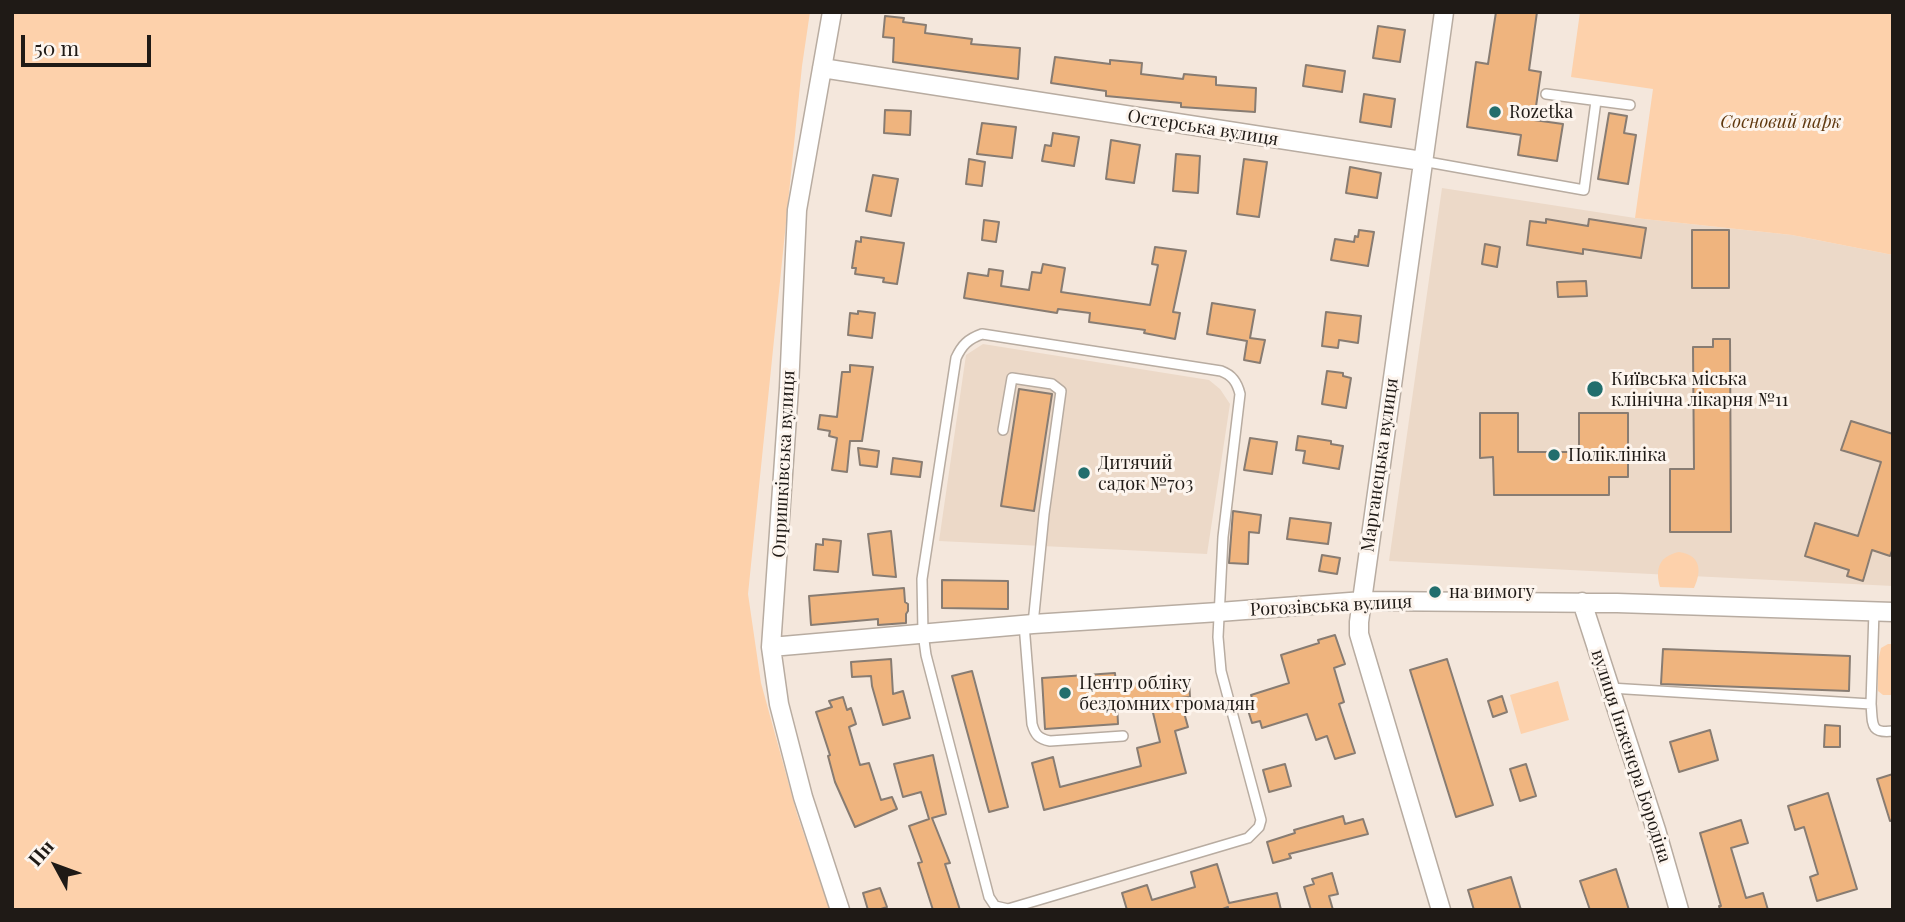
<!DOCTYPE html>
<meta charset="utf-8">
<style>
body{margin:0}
#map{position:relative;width:1905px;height:922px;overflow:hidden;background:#f4e7dc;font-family:"Playfair Display",serif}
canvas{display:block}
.frame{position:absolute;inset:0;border:14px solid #1f1a16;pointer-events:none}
.north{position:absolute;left:21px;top:831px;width:70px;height:70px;-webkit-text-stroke:5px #fdf5ee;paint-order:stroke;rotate:311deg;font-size:19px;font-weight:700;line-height:28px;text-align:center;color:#1f1a16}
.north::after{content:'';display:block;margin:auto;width:24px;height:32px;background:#1f1a16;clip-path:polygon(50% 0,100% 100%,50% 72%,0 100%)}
.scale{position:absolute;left:21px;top:35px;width:130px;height:32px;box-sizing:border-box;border:4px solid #1f1a16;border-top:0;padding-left:9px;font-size:21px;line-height:24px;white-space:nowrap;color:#1f1a16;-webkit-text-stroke:5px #fdf5ee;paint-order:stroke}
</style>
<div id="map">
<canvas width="1905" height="922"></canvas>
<div class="frame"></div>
<div class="north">Пн</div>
<div class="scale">50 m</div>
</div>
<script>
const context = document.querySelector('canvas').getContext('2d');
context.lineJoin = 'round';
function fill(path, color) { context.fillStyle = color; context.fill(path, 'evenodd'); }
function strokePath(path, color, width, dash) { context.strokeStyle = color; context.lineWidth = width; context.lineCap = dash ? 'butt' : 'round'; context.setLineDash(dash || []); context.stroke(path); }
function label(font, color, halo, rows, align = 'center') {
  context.font = font + ' "Playfair Display",serif'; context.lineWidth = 6; context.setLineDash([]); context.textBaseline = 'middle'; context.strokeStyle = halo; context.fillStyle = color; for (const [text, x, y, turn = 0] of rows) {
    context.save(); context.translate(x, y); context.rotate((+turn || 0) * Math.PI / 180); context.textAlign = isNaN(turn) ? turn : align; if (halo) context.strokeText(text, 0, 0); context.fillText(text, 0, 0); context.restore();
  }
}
fill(new Path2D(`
 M1442,188l193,30 157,17 101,20v331l-504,-25z
 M983,344l226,36 11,9 10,15 -23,150 -268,-13 27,-186z`), '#ecd9c8');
fill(new Path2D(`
 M12,12h798l-8,54 -54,528 13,89 36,131 33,96h-818z
 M1580,12h313v243l-101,-20 -157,-17 18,-129 -82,-12z
 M1679,552c22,3 23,19 15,36l-34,-1c-5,-18 -1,-31 19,-35z
 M1888,644h5v49l-2,2h-8l-5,-4v-30l3,-13z
 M1558,681l11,39 -48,14 -11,-39z`), '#fdd1ab');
const building = new Path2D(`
 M1496,12h41l-8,58 12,2 -7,48 29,4 -6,37 -39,-6 3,-20 -54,-8 9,-65 12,2z
 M885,16l19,2 -1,4 23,3 -1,8 47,6 -1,5 49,4 -2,31 -125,-17 1,-24 -11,-1z
 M1378,26l27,4 -5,32 -27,-4z
 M1055,57l55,7v-4l32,3 -1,11 42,5 1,-5 32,3v8l40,3 -1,24 -74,-5v-4l-75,-7v-5l-55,-8z
 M1306,65l39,6 -3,21 -39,-6z
 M1364,94l31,5 -4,28 -31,-5z
 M885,110l26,1 -1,24 -26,-2z
 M1609,113l18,3 -3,17 12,2 -8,49 -30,-5z
 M982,123l34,4 -4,31 -35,-4z
 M1053,133l26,4 -5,29 -32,-5 3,-16 6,1z
 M1111,140l29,5 -6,38 -28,-4z
 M1176,154l24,2 -2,37 -25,-2z
 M969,159l16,3 -3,24 -16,-2z
 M1244,159l23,3 -8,55 -22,-3z
 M1350,167l31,6 -4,25 -31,-5z
 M873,175l25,4 -7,37 -25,-5z
 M1546,219l42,7 1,-7 57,9 -5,30 -58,-9v5l-56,-9 3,-24 16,2z
 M984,220l15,2 -3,20 -14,-2z
 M1359,230l15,2 -6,34 -37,-6 4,-21 19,3 1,-6 3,1z
 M1692,230h37v58h-37z
 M861,237l43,6 -7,41 -14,-2 1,-4 -29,-4 1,-6h-4l4,-27 5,1z
 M1485,244l15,3 -3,20 -15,-3z
 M1155,247l31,4 -13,61 7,1 -5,26 -31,-6 1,-3 -56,-8 1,-9 -32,-4 -1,4 -93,-15 4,-25 20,3 1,-7 14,2 -2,15 28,4 3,-18 9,1 2,-9 22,4 -4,24 89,13 8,-40 -6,-1z
 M1586,281l1,15 -29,1 -1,-15z
 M1212,303l43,7 -5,28 15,2 -5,23 -16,-3 3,-19 -40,-7z
 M858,311l17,2 -3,25 -24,-3 2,-22 8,1z
 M1326,312l35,4 -3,27 -19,-3 -1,8 -16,-2z
 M1713,339h17l1,193h-61v-63h24l-1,-122h20z
 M850,365l23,2 -11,74h-12l-3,31 -15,-2 5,-32 -8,-2 1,-5 -12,-2 2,-14 17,2 5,-45h8z
 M1327,371l16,2v3l8,2 -5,30 -24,-4z
 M1019,389l33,5 -18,117 -33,-5z
 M1480,413h38v39h61v-39h49v64h-19v18h-115l-1,-38 -13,1z
 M1851,421l42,13v114l-3,8 -18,-6 -9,31 -16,-5 2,-6 -44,-14 10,-33 43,13 23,-74 -40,-12z
 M1298,436l33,5v3l12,2 -4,23 -36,-6 2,-12 -9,-1z
 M1250,438l27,4 -5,32 -28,-4z
 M858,448l21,3 -2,16 -17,-2z
 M893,458l29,4 -2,15 -29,-3z
 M1233,511l28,4 -2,18 -10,-1 -1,32 -19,-1z
 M1290,518l41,5 -3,21 -41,-5z
 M891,531l5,46 -23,-2 -5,-41z
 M823,539l18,2 -3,31 -24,-2 2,-26 7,1z
 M1322,555l18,3 -3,16 -18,-3z
 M942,580l66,1v28l-66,-1z
 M904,588l1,14 3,2v7l-2,3v9l-28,2v-6l-67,6 -2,-29z
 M1335,635l10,29 -11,4 10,34 -5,2 16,49 -20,6 -8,-23 -11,4 -9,-26 -45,14 -2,-7 -8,2 -5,-16 7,-3 -3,-9 38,-12 -8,-28 38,-12 -1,-3z
 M1663,649l187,7 -1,35 -188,-7z
 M891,659l2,35 10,-3 7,27 -27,7 -11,-39 -1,-10 -19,1 -1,-15z
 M1447,659l46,146 -37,12 -46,-147z
 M972,671l36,136 -19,5 -37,-136z
 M1115,673l1,12 73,-5 1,17 -10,1 8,29 -13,4 11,42 -142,37 -12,-47 21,-6 7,30 81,-21 -4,-18 23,-6 -10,-42 -33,3 1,21 -73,5 -3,-51z
 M1502,696l5,16 -14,5 -5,-16z
 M843,697l4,13 4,-2 5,16 -7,3 11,38 9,-2 12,37 11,-3 5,12 -42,18 -20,-45 -7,-26 2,-1 -14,-43 16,-5 -3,-6z
 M1825,725l15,1v21h-16z
 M1710,730l8,30 -39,12 -9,-30z
 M933,755l13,59 -14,4 18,45 -5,1 15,46h-27l-15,-47 4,-1 -13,-36 20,-7 -8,-27 -18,5 -9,-33z
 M1285,764l6,22 -22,6 -6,-22z
 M1526,764l10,32 -16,5 -10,-32z
 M1893,774v46l-3,1 -13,-42z
 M1828,793l29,96 -40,12 -7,-24 8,-3 -14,-47 -9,3 -7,-24z
 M1343,816l2,8 18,-5 5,15 -79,20 2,4 -18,5 -6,-21 28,-9 -1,-3z
 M1741,820l7,23 -17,5 15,50 17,-5 5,17h-48l-1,-4h2l-21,-73z
 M1217,864l12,39 48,-10 4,17h-53v-3l-8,3h-93l-5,-17 25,-8 5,15 43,-13 -4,-15z
 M1616,869l13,41h-39l-10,-29z
 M1332,873l6,21 -9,2 4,14h-22l-7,-23 10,-3 -2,-5z
 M1511,877l10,33h-47l-6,-20z
 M880,888l7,19 -9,3h-10l-5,-17z`);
fill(building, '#efb47e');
strokePath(building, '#887c72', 2);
const lane = new Path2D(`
 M1546,94l84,11
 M1422,161l162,29 12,-89
 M982,334l239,37c11,4 16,11 19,23l-17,143 -5,100 3,34 40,149 -2,7 -11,11 -240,71 -13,-3 -6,-9 -63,-242 -3,-22 -1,-54 34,-221c6,-13 12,-19 26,-24z
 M1003,430l9,-52 40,6 9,7 -17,123 -11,110
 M1024,624l8,100c3,11 7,15 18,17l73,-5
 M1610,688l261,16c2,19 -2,30 22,27
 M1871,704l3,-93`);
const street = new Path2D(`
 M832,12l-35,198 -8,178 -18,259 8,57 24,93 37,113
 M822,68l600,93
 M1582,602l74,228 23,80
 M771,647l262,-23 186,-12 144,-11 254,2 276,9
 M1441,910l-82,-276v-12l85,-610`);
strokePath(lane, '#b8aca1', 12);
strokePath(street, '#b8aca1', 21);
strokePath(lane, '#fff', 9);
strokePath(street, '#fff', 18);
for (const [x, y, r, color] of [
 [1495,112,7,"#226e6d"],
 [1595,389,9,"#226e6d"],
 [1554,455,7,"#226e6d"],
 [1084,473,7,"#226e6d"],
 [1435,592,7,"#226e6d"],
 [1065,693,7,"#226e6d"]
]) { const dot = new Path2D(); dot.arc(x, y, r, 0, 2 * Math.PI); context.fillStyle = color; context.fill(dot); strokePath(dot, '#fdf5ee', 2.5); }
label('18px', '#1f1a16', '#fdf5ee', [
 ["Rozetka",1509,112],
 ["Київська міська",1611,379],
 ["клінічна лікарня №11",1611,400],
 ["Поліклініка",1568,455],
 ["Дитячий",1098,463],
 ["садок №703",1098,484],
 ["на вимогу",1449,592],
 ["Центр обліку",1079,683],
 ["бездомних громадян",1079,704]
], 'left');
label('italic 18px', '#603910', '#fdf5ee', [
 ["Сосновий парк",1781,122]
]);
label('18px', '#1f1a16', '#fdf5ee', [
 ["Остерська вулиця",1203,128,9],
 ["Опришківська вулиця",784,464,-87],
 ["Марганецька вулиця",1380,465,-82],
 ["Рогозівська вулиця",1331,606,-3],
 ["вулиця Інженера Бородіна",1631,756,72]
]);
</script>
